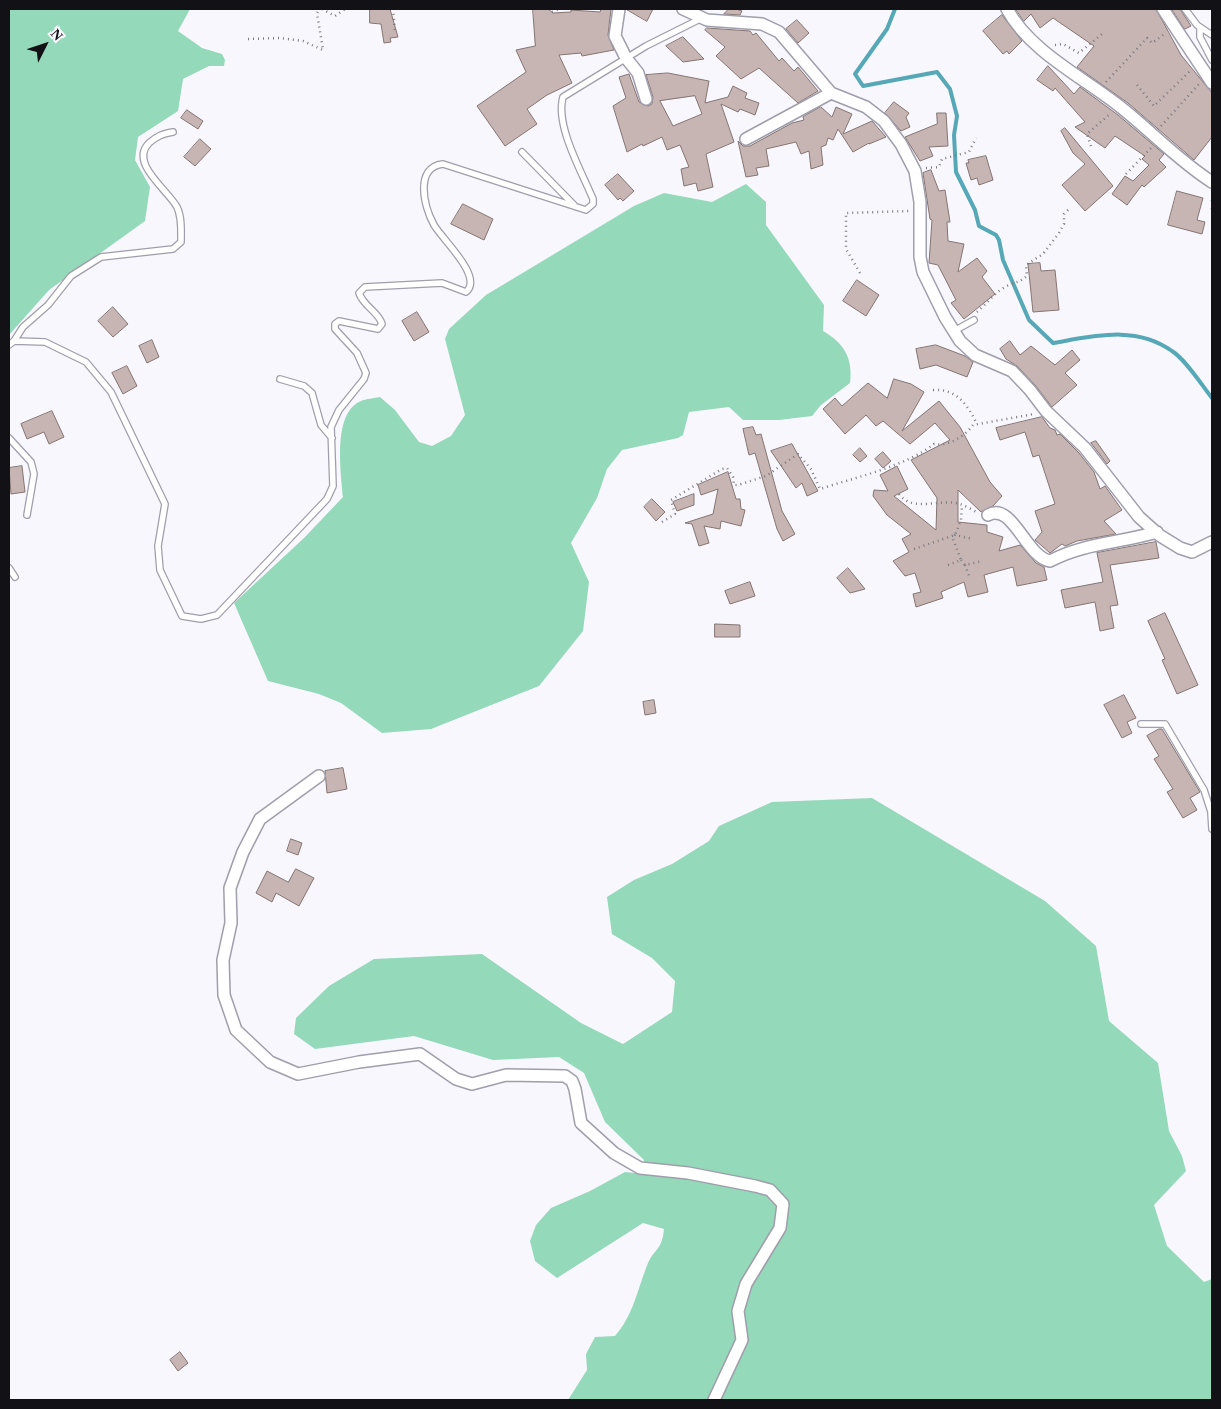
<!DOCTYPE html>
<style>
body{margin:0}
#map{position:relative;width:1221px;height:1409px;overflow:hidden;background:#f8f7fd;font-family:"Times New Roman",serif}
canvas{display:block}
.frame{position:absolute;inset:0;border:10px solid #111116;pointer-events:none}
.north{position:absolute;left:20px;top:20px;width:50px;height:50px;-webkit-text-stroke:4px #f8f7fd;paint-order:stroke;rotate:49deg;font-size:14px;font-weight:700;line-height:20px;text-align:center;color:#111116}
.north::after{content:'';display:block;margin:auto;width:18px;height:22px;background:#111116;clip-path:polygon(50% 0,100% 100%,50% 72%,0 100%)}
</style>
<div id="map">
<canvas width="1221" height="1409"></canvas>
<div class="frame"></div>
<div class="north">N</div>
</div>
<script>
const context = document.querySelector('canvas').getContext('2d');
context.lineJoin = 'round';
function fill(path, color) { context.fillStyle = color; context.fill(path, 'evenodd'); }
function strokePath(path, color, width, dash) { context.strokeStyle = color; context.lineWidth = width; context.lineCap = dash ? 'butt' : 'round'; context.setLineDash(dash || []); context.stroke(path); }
fill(new Path2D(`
 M9,9h181l-12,22 24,17 20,6 3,6 -1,6h-15l-26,13 -5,32 -40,26 -3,23 15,27 -5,34 -96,69 -40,45z
 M746,184l20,18v23l58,80 -1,26c21,12 30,27 27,52l-29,22 -9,11 -33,4h-36l-14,-13 -40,5 -6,23 -5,3 -56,12 -15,19 -10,29 -26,45 18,39 -6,49 -44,55 -108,43 -49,4 -41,-30 -22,-9 -51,-13 -34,-78 70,-65 39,-41c-2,-25 -11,-84 18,-96 5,-2 13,-3 19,-4l15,13 24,32 13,4 19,-10 14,-21 -20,-76 4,-10 37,-34 148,-89 30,-13 48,9z
 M872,798l173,103 51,45 13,75 49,42 11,68 13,25 4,15 -32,34 13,41 37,36 8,-3v121h-644l19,-30 -1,-16 9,-17 20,-1c19,-22 22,-46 33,-73 7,-15 14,-13 16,-34l-21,-6 -86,55 -22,-17 -5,-20 6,-16 15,-17 39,-17 35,-19 20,2 -1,-14 -39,-38 -21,-49 -25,-16 -66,3 -79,-24 -99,13 -21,-15 2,-16 33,-32 45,-27 108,-5 99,69 42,21 49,-32 3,-31 -23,-23 -40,-24 -5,-37 27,-17 38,-16 37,-23 10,-15 53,-24z`), '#94d9b9');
strokePath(new Path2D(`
 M895,9l-8,20 -32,45 8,12 74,-14 13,17 7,27 -3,19 2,37 19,38 4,16 17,9 3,5 4,20 26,60 24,23c41,-7 83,-18 119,8 14,9 29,33 40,47`), '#56a8b7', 4);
const building = new Path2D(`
 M370,9h20l8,28 -8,1 1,4 -7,1 -3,-19 -11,-1z
 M533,9h15l5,4 18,-1v-2l29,2 1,-3h10l-3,26 6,15 -32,6 -1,-3 -22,2 13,28 -25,12 -20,14 10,15 -32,22 -28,-40 49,-34 -10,-22 19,-4z
 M626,9h27l-6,12z
 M729,9h7l6,2 -2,4 -16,-1z
 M1016,9h140l25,46 31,38v44l-18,23 -66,-57 -51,-36 17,-21 -41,-28 -13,10 -9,-14 -7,7z
 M1172,9h8l11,17 -6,3z
 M1002,15l20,26 -13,13 -2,-3 -4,3 -20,-23z
 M797,20l12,13 -11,10 -12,-14z
 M707,28l43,3 3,4 3,-2 23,28 3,-3 12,13 4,-4 20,24 -20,12 -39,-35 -18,11 -25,-23 9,-9 -20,-17z
 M683,37l21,22 -21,3 -17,-16z
 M1048,66l26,28 6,-7 38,28 46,39 -5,6 7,7 -22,20 -2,-2 -15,20 -15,-11 13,-18 8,5 16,-16 -7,-6 3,-3 -30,-20 -10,12 -30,-21 10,-5 -30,-34 -2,3 -16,-11z
 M668,73l41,8 -4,22 23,-6 5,-11 14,7 -2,5 14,5 -4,12 -15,-6 -2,3 -17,-8 13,38 -28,12 7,33 -15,4 -2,-8 -12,3 -3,-17 8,-2 -9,-22 -13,5 -5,-13 -19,9 -1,-2 -15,8 -14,-46 13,-8 -7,-21 10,-3 10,28 9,4 4,-2 1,-7 -7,-22zM695,96l7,18 -29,12 -13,-25z
 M894,102l15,11 -3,4 4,10 -9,4 -16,-18z
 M821,107l11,10 4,-10 16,7 -9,20 29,-13 14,16 -17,7v-1l-16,9 -15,-23 -5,11 -5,-2 -2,7 -5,2 2,18 -12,4 -2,-18 -8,3 -5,-12 -30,7 3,17 -13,2 2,7 -12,2 -8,-36 5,5h7l42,-23 12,-3 -1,-3z
 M187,110l16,11 -5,8 -17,-11z
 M937,113h9l2,33 -19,1 4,9 -13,5 -15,-24 32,-13z
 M1065,128l48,58 -28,25 -23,-26 23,-21 -12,-11 -12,-22z
 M200,139l11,10 -16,17 -11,-9z
 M986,156l7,24 -14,5 -2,-7 -6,2 -5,-17h3l-1,-3z
 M931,170l8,21 6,-1 5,32h-3l1,19 16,3 -6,28 19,-14 10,13 -5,6 13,17 -31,25 -13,-16 5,-3 -18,-35 -9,-2 3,-43 -2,-1 -7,-46z
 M618,174l16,17 -11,10 -3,-3 -2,2 -13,-15z
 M1177,191l26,7 -6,22 8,2 -3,12 -34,-9z
 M463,204l30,15 -9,21 -33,-16z
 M1040,263l1,8 14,-1 4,40 -26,2 -5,-48z
 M857,280l22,15 -13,21 -23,-15z
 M113,307l15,17 -15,13 -15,-16z
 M417,312l12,20 -15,9 -12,-20z
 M152,340l7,17 -12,6 -8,-17z
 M1010,341l10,14 11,-9 24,19 17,-15 8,10 -15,13 12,12 -25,22 -17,-22 -18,-19 -11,-7 -6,-10z
 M936,345l29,11 8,6 -6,15 -31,-12 -16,4 -4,-20z
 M127,366l10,20 -14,8 -11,-21z
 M894,379l17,5 13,8 -22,39 37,-30 21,26 30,55 12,14 -9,10 -12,6 -23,-22v32l29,3v7l16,5 -4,14 21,-6 16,18 8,4 3,13 -30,6 -4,-19 -29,8 4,17 -20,5 -4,-15 -23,10 2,6 -27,9 -3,-13 8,-2 -6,-19 -10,3 -12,-15 16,-9 -7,-13 9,-5 -24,-19 -14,-19 1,-6 14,1 -8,-16 17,-9 11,23 -14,7 42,34 1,-32 -26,-38 39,-20 -15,-17 -25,21 -27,-23 -7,5 -10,-11 -21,19 -22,-25 12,-11 7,8 26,-23 19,15z
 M52,411l12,26 -15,7 -5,-12 -17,7 -6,-15z
 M1042,417l8,11 5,2 2,5 3,-1 19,19 15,19 6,17 5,-3 17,24 -18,11 12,13 -39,7 -12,5 -3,-2 -12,9 -15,-13 7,-8 -7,-21 20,-7 -16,-49 -6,2 -8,-25 -25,8 -4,-12z
 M753,427l3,8 5,-1 21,77 13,23 -12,7 -6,-12 -22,-76 -6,2 -6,-26z
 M1096,441l14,20 -3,3 -16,-21z
 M792,444l26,47 -11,5 -5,-13 -6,5 -25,-37z
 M860,448l7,8 -7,6 -7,-7z
 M883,452l8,9 -8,7 -8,-9z
 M22,466l3,26 -14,2 -2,-26z
 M728,472l8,27h4l1,10 4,1 -4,16 -20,-5 -1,8 -16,-3 5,17 -10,3 -7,-22 -7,-1 28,-9 5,-25 -17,6 -3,-10z
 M694,494v11l-17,6 -4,-9z
 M652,499l13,13 -9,9 -12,-14z
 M1156,542l3,16 -49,7 8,40 -8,1 4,22 -14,3 -5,-29 -30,6 -4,-18 42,-8 -6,-29z
 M848,568l17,21 -15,4 -13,-15z
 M750,582l5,14 -25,8 -5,-13z
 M1165,613l33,72 -21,9 -15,-34 3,-1 -17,-38z
 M715,624l25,1v12h-25z
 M1124,695l12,23 -9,4 5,11 -10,5 -18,-33z
 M654,700l2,13 -11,2 -2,-13z
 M1159,729h3l38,63 -10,6 7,12 -14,8 -16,-26 6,-3 -19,-30 5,-3 -12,-20z
 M343,768l4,21 -20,4 -2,-22z
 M291,839l11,4 -4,12 -11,-4z
 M296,869l18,9 -15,28 -23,-13 -4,9 -16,-9 11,-22 21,11z
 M180,1352l8,11 -10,8 -8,-11z`);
fill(building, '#c6b5b3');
strokePath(building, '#847472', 1);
const service = new Path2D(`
 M1185,9l12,16 15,10
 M1200,28v9l12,23
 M522,152l52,53
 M954,331l20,-11
 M14,341l9,-14 25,-22 23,-29 30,-19 72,-8 8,-7c0,-11 1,-25 -4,-35 -10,-18 -48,-44 -28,-64 8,-7 13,-9 24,-11
 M9,345l5,-4 31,1 41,20 25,30 54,112 -7,42 2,24 22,46 19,3 16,-4 110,-116 6,-13 -2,-59 8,-17 25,-31 2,-6 -9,-20 -22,-24v-5l4,-3 39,8 4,-5c-3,-12 -19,-18 -23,-31l6,-6 77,-4 24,9c18,-15 -24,-53 -32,-67 -10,-18 -20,-58 9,-61l143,46 7,-6v-5c-11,-27 -38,-73 -30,-102l83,-51 56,-28
 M280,379l24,7 8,7 9,32 11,13
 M9,438l22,24 3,12 -7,41
 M9,568l6,9
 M1141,724h24l39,66 8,25
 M1211,813l1,16`);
const minor = new Path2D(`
 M619,9l-4,27 11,22 12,15 8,26
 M683,9l24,11 55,4 17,8 52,61 35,14 18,14 17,23 14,27 5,31v55l3,15 22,45 15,24 15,14 37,16 18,19 16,21 39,37 54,69 20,18 21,13 12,4 20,-10
 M1007,9c24,44 78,69 116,100 30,24 56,52 89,73
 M1163,9l49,74
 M746,139l85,-46
 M988,515c24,-14 38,42 62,46 34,-18 70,-18 107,-29
 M319,776l-59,43 -17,33 -13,36 1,35 -8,37 1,35 12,35 34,32 28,12 61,-12 61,-8 36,25 16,5 34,-9 59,1 7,5 3,8 6,34 33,30 26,15 48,5 67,13 15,4 13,14 -3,24 -34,56 -8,27 4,29 -28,60`);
strokePath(service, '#9f9eab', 8);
strokePath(minor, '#9f9eab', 14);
strokePath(new Path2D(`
 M322,9l13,7 10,-7
 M393,9l2,23
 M552,12l7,-3
 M248,39l32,-1 23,3 20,9 -6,-37 3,-4
 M1055,45l8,-1 16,9 23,-19
 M1106,82l41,-44 5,5 14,-10
 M1137,85l17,21 37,-36
 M1161,126l38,-42
 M1091,146l-4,-12 23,-20
 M926,168l13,-1 3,-8 27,-7 7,-14
 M1126,174l25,-26
 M1212,200v2
 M1212,209v-1
 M860,273l-14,-24v-36l63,-2
 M977,312c9,-8 20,-22 32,-27 7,-3 11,-3 18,-9l-1,-11 17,-11 16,-21 5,-9v-10l6,-6
 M933,390c24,-2 35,16 44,34
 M899,494c14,19 41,4 61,10 6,2 13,6 18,9
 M662,522l13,-8 -4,-14 51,-31 5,-1 6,9 1,8h4l28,-9 32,-22 13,15 9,20c33,-11 87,-23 114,-45 14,3 31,-8 39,-19l61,-11
 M914,549l41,-14 6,-15 1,-15
 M961,560l4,5 18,-4
 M948,565l13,-5 -8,-21 2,-4 18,4
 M965,565l5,13`), '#7a7a7f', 2.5, [1, 4]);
strokePath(service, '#fff', 5.5);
strokePath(minor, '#fff', 11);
</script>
